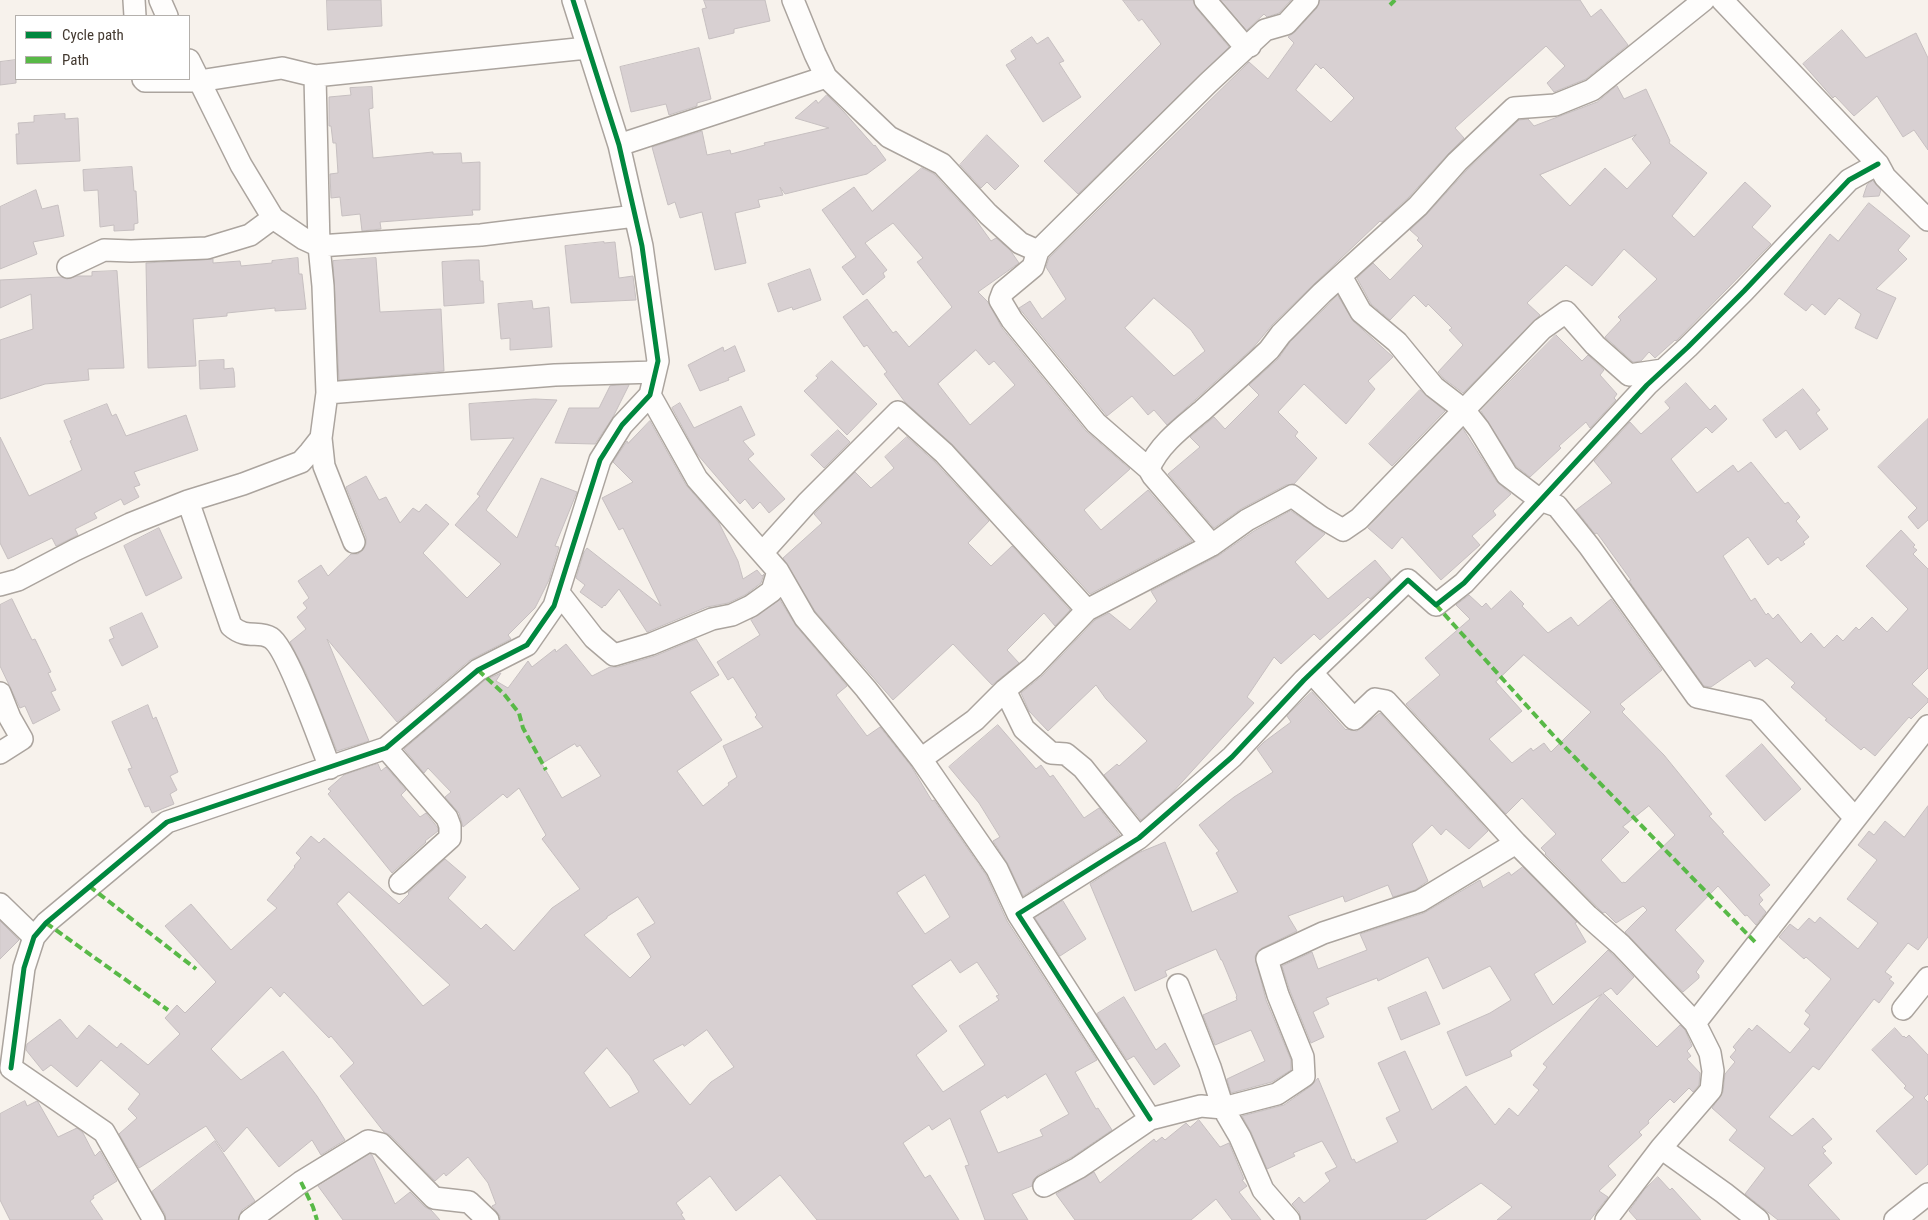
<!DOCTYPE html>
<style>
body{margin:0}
#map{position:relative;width:1928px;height:1220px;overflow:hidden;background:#f7f2ec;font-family:"Roboto Condensed",sans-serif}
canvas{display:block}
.legend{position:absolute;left:15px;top:15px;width:175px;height:65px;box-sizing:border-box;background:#fff;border:1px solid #b4b0ac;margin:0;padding:6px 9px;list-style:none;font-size:15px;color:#433930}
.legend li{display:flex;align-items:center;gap:10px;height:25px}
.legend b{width:25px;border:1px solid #b4b0ac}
</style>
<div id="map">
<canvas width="1928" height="1220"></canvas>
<ul class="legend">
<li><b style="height:6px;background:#00873e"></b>Cycle path</li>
<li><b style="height:6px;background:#58b947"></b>Path</li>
</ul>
</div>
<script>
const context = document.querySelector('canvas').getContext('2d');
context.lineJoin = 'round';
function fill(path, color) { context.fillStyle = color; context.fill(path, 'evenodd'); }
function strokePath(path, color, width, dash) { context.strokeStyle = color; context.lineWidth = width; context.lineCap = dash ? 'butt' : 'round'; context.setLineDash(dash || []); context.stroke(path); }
const building = new Path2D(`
 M327,0h54l1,26 -54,4z
 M704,0h61l5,21 -36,8v4l-25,6 -7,-30 4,-1z
 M1123,0h70l3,8 33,39 -151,147 -34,-33 117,-117 -19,-25 -3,2z
 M1221,0h70l-12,13 -12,4 -3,-3 -17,16z
 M1320,0h260l11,17 10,-8 27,36 -42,34 -32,13 -7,-9 18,-17 -19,-20 -91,82 9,10 -16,16 -39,43 -27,25 -2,-1 -66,63 -42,41 -19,23 -86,77 -13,-15 -6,5 -16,-19 -25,20 -88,-108 11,-7 12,18 24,-20 -20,-32 3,-9 200,-196 19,17 26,-36 -6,-6 7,-5 22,-24zM1316,64l5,5 2,-2 31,31 -23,24 -35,-32zM1154,298l37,32 14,21 -31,25 -49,-48z
 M1842,30l24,28 50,-25 12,25v92l-14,-20 -11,7 -26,-41 -23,20 -19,-20 -2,2 -30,-34z
 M1032,37l5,7 11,-7 16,24 -5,2 22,34 -38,25 -37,-57 10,-6 -5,-8z
 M699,48l12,51 -14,4v3l-28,9 -3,-11 -35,8 -11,-45z
 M16,60v23l-16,2v-23z
 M1617,86l7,13 22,-10 24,52 -1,2 38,30 -35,43 22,21 51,-55 26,24 -19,21 19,17 -95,97 -1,-1 -20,18 -6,-6 -8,9 -8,1 -28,-25 16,-17 -3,-3 39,-38 -33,-30 -32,37 -26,-21 -39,38 13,12 -77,78 -20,-15 -5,-6 25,-27 -14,-15 3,-2 -24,-24 -2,3 -12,-12 -24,25 -19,-16 -14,-26 16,-15 17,17 33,-34 -6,-6 2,-2 -9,-8 17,-16 39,-43 53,-51 9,-1 6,7 63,-24zM1636,135l-4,4 19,24 -24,26 -22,-21 -35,38 -30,-31z
 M372,87l1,21 -4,1 4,49 60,-6v2l28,-1 1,10 18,-1v48h-8l1,5 -93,7 1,7 -19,2 -2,-17 -18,2 -2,-19 -9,1 -1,-24 8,-1 -2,-30h-3l-2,-17h-2v-29l22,-2 -1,-7z
 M827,95l17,17 30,34 1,-1 11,15 -19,14 -82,20 -5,-7 3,8 -25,5 2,7 -25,6 11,50 -31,7 -13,-58 -22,6 -5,-16 -7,3 -16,-58 50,-16 5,24 23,-5 1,4 34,-9 -1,-2 65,-15 -34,-10 21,-18 2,3z
 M65,114v5l13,-1 2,43 -63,3 -1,-30h3l-1,-11 16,-1v-6z
 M987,135l32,31 -24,24 -8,-8 -6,6 -21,-23z
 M132,167l2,24h2l2,32 -4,1v6l-20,1v-6l-14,2 -2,-37 -14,1 -1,-21z
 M922,168l12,6 39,42 18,25 5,-3 14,12 9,13 -41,29 10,10 14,26 84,103 44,38 -46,41 17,20 47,-40 44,51 -102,53 -137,-149 -48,-43 -21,-28 3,-2 -20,-27 -3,2 -21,-30 24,-18 26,34 3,-2 13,16 43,-40 -35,-45 6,-4 -30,-35 -28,20 22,27 -4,3 2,4 -22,18 -21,-28 14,-10 -34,-47 32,-23 18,24zM976,350l13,15 5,-4 21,24 -45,40 -32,-41z
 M1873,181l8,9 -2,6 -16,1 4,-12z
 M36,190l6,19 16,-4 6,31 -31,6 4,12 -37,15v-62z
 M1869,203l41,33 -12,14 9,9 -31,30 20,9 -19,41 -22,-11 6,-14 -22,-16 -14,17 -13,-11 -6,7 -22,-17 46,-60 8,7z
 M604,242v1l11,-1 4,36 14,-2 3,24 -65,3 -6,-57z
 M298,258l1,16h3l4,35 -31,2v-3l-48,5v3l-34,3 3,47 -48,2 -2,-105 67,-4v4l27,-2 1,5 31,-3v-2z
 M376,258l4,54 61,-3 3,62 -105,9 -6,-119z
 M468,260h11l1,21h3l1,22 -40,3 -2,-44z
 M810,269l11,31 -28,10 -1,-3 -14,5 -10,-28z
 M117,271l7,97 -36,1 1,11 -44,4 -45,15v-59l33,-11 -2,-35 -31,14v-28l61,-3 6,2 10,-3h15v-4z
 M1338,296l15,25 40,36 -25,24 7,8 -29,35 -42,-40 -26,28 20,20 -3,4 22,22 -23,26 -8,1 -45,24 -27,19 -46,-54 32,-27 -10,-10 24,-20 11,12 34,-34 -10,-10 29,-26 12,-17z
 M532,301l1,8 16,-2 3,40 -42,3v-12l-9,1 -3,-35z
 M1556,335l26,26 6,-6 16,15 -4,5 17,19 -3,4 2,2 -26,28 -4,-6 -27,24 2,2 -31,29 -14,-11 -35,-55z
 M735,346l10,25 -17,7 1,2 -29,11 -12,-26 35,-18 1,4z
 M224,360v9l9,-1 1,4 1,15 -35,2 -1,-28z
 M832,361l45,43 -30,31 -43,-44 14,-13 -2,-2z
 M1686,383l24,27 5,-5 12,14 -15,14 -6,-6 -35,32 26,34 36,-28 5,7 13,-10 34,42 3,-2 12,15 -4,4 13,16 -6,5 2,2 -24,17 -3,-4 -10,8 -20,-28 -25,19 28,45 4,-3 11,17 2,-2 5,6 5,-5 23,29 10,-10 13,15 13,-13 6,6 13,-14 3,3 13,-13 15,15 21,-23 -42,-43 35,-36 14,15 -2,2 4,3 -4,4 15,15v99l-16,16 16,15v3l-17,17 -2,-2 -34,39 -11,-9 -3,3 -36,-30 2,-1 -36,-32 4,-4 -28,-25 -12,9 -5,-7 -39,27 -7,-1 -75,-105 2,-1 -34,-47 -2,1 -19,-24 36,-27 -18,-22 36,-39 11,12 29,-26 -5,-6z
 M629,385l-16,32 -18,27 -40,-1 14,-35h30l11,-22z
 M1803,389l17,21 -4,3 12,16 -28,21 -14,-20 -10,8 -13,-18z
 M1420,390l25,21 -53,55 -23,-22z
 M535,399l22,1 -71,110 31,28 24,-60 36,14 -22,54 4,1 -10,33 -14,28 -27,27 3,4 -41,21 -73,62 -70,-83 42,102 -32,10 -31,-78 -16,-31 16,-13 -9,-12 10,-9 -4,-5 6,-5 -11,-17 23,-16 7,11 23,-22h7l5,-4 3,-6v-7l-20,-50 20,-11 13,24 7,-3 14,26 13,-15 6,4 7,-8 23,20 -26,29 44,45 34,-34 -46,-39 25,-29 -3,-2 37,-56 -43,2 -2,-36z
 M680,403l14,25 47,-22 14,29 -12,6 11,13 -6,5 37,40 -16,14 -9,-11 -7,7 -8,-10 -5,5 -43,-50 -25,-46z
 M107,404l5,12 4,-2 10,22 60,-21 12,35 -64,22 6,13 -6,2 5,10 -15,8 -3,-6 -27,14 3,5 -22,11 3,6 -22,11 -4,-8 -44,21 -8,-16v-106l29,59 53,-26 -12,-29 2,-1 -8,-19z
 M1928,419v101l-10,9 -10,-12 9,-9 -39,-41z
 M650,421l36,64 33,38 19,38 5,18 14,-9 5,6 2,-2 -3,9 -16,12 -17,8 -21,4 -60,25 -28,-43 -14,17 -1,-1 -2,3 -22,-16 5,-7 -9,-7 8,-26 3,-4 74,58 -38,-78 -4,2 -17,-32 31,-16 -20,-20 14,-21 1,2z
 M1463,429l34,53 14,12 -18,17 3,4 -24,21 8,9 -39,35 -39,-43 -10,12 -24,-21z
 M838,430l12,12 -26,26 -13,-13z
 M907,437l28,25 54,59 -21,22 23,23 21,-20 58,64 -15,16 -11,-13 -37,37 12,13 -27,22 -39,-41 -60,56 -78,-89 -32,-53 39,-35 -8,-9 41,-42 16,16 23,-20 -9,-11z
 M1291,511l34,23 -30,28 33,37 47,-39 16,19 -21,20 -2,-2 -48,43 -6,-6 -33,30 -7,-7 -27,40 7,6 -82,90 -31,27 -37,-45 13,-11 2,2 28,-25 -41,-42 -10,-14 -48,46 -19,-20 -8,-18 21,-17 53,-56 14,-7 21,17 27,-29 -6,-10 67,-35 36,-25z
 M159,528l23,50 -36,18 -22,-50z
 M1511,591l13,13 -2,2 26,27 23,-16 7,9 33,-27 51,71 -42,34 5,5 -3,3 42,43 48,59 -3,2 15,16 -2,1 48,52 -11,10 4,5 -4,4 7,8 -10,13 -9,-10 -2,1 -27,-30 -43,44 29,31 -8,11 3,3v3l-16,14 -58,-60 22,-22 -4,-4 -27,17 -11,-11 -2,1 -58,-59 1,-1 -5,-5 15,-14 -34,-36 -16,16 -100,-110 34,-29 -15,-17 45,-39 -14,-14 13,-10 13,12 4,-4 5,6zM1524,655l67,57 -40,40 -7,-9 -11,8 -2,-3 -19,15 -23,-24 33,-28 -26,-29zM1649,806l26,29 -50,48 -1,-1 -2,1 -21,-23 28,-28 -6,-5z
 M12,599l20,41 3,-1 16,33 -3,1 8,17 -5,2 9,18 -27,14 -8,-18 -5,2 -20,-42v-61z
 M780,600l16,26 51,60 -11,9 31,41 13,-9 31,39 21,35 2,-1 52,75 21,46 90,139 -22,12 21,37 2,-1 14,22 -40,27 -34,18 -5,5 -1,6 -20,8 16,26h-43l-20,-54 4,-1 -19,-47 -18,12 -3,-5 -26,18 22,35 5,-3 29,45h-142l-37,-45 -44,36 -26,-35 -34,27 7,10 -2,1 4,6h-185v-4l-8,-10 4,-2 -8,-21 -20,-26 -22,19 -2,-3 -9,8 -45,-46 -6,-3 -44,-56 14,-13 -23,-27 -2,2 -45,-46 -4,5 -9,-10 -60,62 30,31 42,-29 34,45 28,44 -24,15 -9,-15 -33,27 -32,-40 -23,25 -18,-26 -67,42 -20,-34 18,-16 -9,-9 12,-15 -39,-34 -24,27 -26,-22 -8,6 -17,-21 1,-6 33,-25 17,20 12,-14 28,23 4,-5 27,22 32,-31 -15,-16 12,-13 8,8 31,-31 -51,-56 26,-22 40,46 46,-42 -10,-8 28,-33 -1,-1 7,-8 -5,-5 15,-17 8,7 5,-5 75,66 10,-10 -1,-1 37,-34 21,18 -18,21 33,31 5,-5 28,27 38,-43 28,-19 -38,-50 4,-4 -27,-47 -12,10 -4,-4 -40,33 -4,-14 -14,-16 6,-5 -23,-24 -4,5 -20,-24 81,-69 16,-7 -5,8 12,7 20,-27 4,6 23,-18 1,3 10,-8 26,32 18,-9h8l37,-11 41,-17 23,36 -29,17 32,48 -45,31 26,35 26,-21 -1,-2 9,-6 -14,-31 40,-19 -8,-10 2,-2 -24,-38 -5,3 -11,-18 43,-27 -9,-15zM575,744l2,3 3,-2 21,31 -39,22 -20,-34zM925,875l25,42 -25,17 -28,-41zM349,892l101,93 -27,21 -86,-102zM638,897l17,26 -18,11 14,23 -21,21 -46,-43 23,-17v-1zM951,960l9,13 17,-11 22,33 -3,1 3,4 -40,26 26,39 -42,27 -27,-37 31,-24 -35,-45zM707,1030l27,37 -23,15 -21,23 -37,-45 30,-16 1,2zM607,1048l23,28 9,16 -29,16 -26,-35zM1046,1074l23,40 -29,16 3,6 -45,17 -18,-42 25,-16 2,3z
 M142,613l16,34 -36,19 -13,-26 5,-2 -4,-10z
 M1312,692l34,38 1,-1 10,2 23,-18 108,118 -19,18 -23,-20 -5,6 -9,-10 -20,19 16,37 -13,9 -22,7 -5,-12 -43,17 -2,-6 -55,20 9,15 -35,17 -5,4 -2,5 11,43 25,60v10l-19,12 -41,11 -4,-14 38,-18 -14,-31 -36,15 -12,-30 34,-15 -1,-3 1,-1 -15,-36h-1l-5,-11 -51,22 2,5 -32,15 -45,-107 48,-31 27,-11 27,70 46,-20 -22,-39 3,-2 -20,-26 35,-28 39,-25 -16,-23 7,-7 27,-20 -4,-6z
 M148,705l5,14 3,-2 22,55 -8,4 7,14 -7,4 4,10 -22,9 -3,-7 -4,1 -17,-38 4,-1 -20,-46z
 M998,725l38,44 5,-4 9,12 3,-2 31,43 15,-10 21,27 -97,61 -15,-32 -15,-23 7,-4 -21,-34 -30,-36z
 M1762,744l39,45 -36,32 -39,-45z
 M378,764l3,7 5,-4 20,23 -5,5 19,22 6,-4 12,15v3l-13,10 1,1 -34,31 -64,-79 3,-3 -3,-2 16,-14z
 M1928,806v131l-10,13 -10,-7 -23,29 7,5 -3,2 5,4 -15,20 -5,-4 -55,71 -6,-4 -44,51 23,19 21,-18 19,21 -10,8 4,4 -3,2 9,10 -24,22 32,35h-62l-33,-26 20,-26 -36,-28 8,-10 -25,-22 11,-16 2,-18 10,-12 -5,-5 6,-7 -3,-3 16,-19 3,3 5,-6 33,28 20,-24 -6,-5 6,-9 -5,-4 26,-32 -25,-22 -2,2 -25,-22 11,-13 8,6 11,-12 6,5 5,-6 38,32 20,-26 -31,-24 30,-39 -19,-15 11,-14 5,4 11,-14 19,16z
 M1523,867l54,55 -2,1 11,19 -52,32 19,31 55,-55 26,27 -17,18 -6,-7 -8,5 54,54 23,-22 5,5 7,16 -5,5 4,5 -4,3 13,14 -1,12 -6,7 -4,-4 -15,15 -4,-4 -22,22 1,2 -10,9 3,3 -34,31 8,9 -17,16 9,6 -18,23h-93l15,-13 -31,-24 -56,37h-124l-2,-8 -7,-8 7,-7 5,6 26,-22 -5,-8 12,-6 -15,-26 -29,12 2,3 -28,13 -16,-37 -9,-16 42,-11 27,-19 7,-8 34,82 2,-1 2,4 42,-21 -12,-24 14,-7 -22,-48 27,-12 27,59 34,-24 29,39 14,-17 9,8 21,-26 -6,-5 14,-18 -4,-3 59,-70 -92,57 2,5 -46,20 -19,-44 43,-19 21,-13 -21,-34 -47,23 -15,-32 -50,24 -1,-3 -51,20 3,6 -16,8 11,25 -13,6 -21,-52 -8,-25 30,-14 6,17 49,-19 -7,-16 64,-21 56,-33 3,8 26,-16 2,3z
 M1063,901l23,38 -26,17 -25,-38z
 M0,921l19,19 -19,19z
 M1426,992l14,32 -39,16 -13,-32z
 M1124,997l32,53 9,-7 15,23 -26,19 -20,-29 -7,4 -30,-46z
 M1895,1028l8,9 1,-1 2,2 3,-3 19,20v39l-4,4 4,4v62l-12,11 -40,-44 38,-34 -10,-9 2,-2 -34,-36z
 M25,1101l2,5 10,-5 1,1 20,35 19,-9 6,5 12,23 5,-5 17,30 -24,15 1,2 -4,3 13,19h-93l-10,-20v-86z
 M1199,1120l21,27 9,-4 15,36 -2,1 5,6 -8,6 22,28h-29l-16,-21 -25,21h-116l-19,-26 38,-22 6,11 54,-44 2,3 6,-5 3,3 21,-17 4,4z
 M215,1141l40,60 -13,9 -4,10h-72l-1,-6 -13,-22z
 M370,1154l2,1 23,49 15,-12 15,15 6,3 9,10h-97l-25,-34z
 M1658,1177l12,13 2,-2 29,32h-64l-8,-9 15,-21z`);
fill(building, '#d8d0d2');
strokePath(building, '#c6bfc0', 1);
const minor = new Path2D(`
 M134,0l1,16
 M160,0l7,16
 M793,0l22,54 11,23 63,60 53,27 46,50 32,29 18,8
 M1205,0l36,42 9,4
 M1722,0l156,164 7,13 43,43
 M315,76l4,170 162,-11 154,-19
 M143,79l2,2h54l83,-13 33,8 272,-28
 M619,145l207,-68
 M68,267l36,-17 27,1 76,-3 43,-13 23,-17
 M1341,276l20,36 36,30 37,45 30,23 15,19 28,46 33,25 17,6 32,40 108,151 60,13 98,108
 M327,393l228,-18 100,-3
 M650,395l47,84 81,92 27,47 61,71 55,70 76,110 21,45
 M321,438l3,28 30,76
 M1149,469l-53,-46 -84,-103 -12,-20 3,-8 30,-25 5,-16 170,-168 57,-53 21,-6 22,-24
 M188,501l43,125c16,14 27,4 40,12 16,10 50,107 59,130
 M1212,545l-59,-69 -4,-7c9,-24 35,-43 54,-59 22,-20 45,-40 66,-60l12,-16 41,-41 96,-87 39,-44 57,-54 41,-3 37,-15 112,-90
 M763,552l44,-49 91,-91 46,41 143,157
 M0,585l18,-5 57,-30 55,-26 58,-23 55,-17 58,-22 9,-10 11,-14 6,-45 -4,-107 -4,-40 -15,-7 -31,-21 -32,-53 -52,-105
 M559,593l35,45 20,17 37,-11 61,-25 20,-4 19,-9 21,-15 6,-20
 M1312,673l42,46 21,-20 11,2 130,142 72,73 33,29 74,78
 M1005,690l19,39 27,24 15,1 17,14 56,70
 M0,693l10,25 12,21 -22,14
 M386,748l61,70 3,8v12l-50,45
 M921,759l54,-39 30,-30 28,-23 54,-57 125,-65 35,-25 45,-24 29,21 22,13 16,-11 183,-190 24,-17 29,33 34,30 34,-5
 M0,904l34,33
 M1178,985l32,82 13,41 54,-14 27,-18 -1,-19 -25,-62 -11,-36 56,-26 97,-32 96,-58
 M1903,1009l25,-31
 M11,1068l13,-100 10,-31 12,-14 121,-101 219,-74 92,-78 49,-25 27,-39 46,-146 22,-35 28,-30 8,-34 -16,-115 -23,-101 -46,-145
 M11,1068l93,64 50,88
 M1150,1119l-132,-205 121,-76 93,-81 72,-77 104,-100 28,25 28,-22 183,-198 41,-38 56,-56 105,-111 29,-16
 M1661,1148l63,45 34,27
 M1044,1186l34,-18 72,-49 51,-13 22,2 17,29 23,53 26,30
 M250,1220l51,-38 67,-41 13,3 53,54 35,4 19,18
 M1606,1220l55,-72 50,-58 2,-19 -3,-18 -15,-30 233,-297
 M1895,1220l33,-26`);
strokePath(minor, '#aba49e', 24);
strokePath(minor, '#fefdfc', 21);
strokePath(new Path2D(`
 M1390,5l5,-5
 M1436,605l118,131 203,208
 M478,670l26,24 15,19 4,15 23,42
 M89,886l107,83
 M46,923l122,87
 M301,1182l12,25 4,13`), '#58b947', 4, [8, 4]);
strokePath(new Path2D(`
 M11,1068l13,-100 10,-31 12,-14 121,-101 219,-74 92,-78 49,-25 27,-39 46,-146 22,-35 28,-30 8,-34 -16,-115 -23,-101 -46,-145
 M1150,1119l-132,-205 121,-76 93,-81 72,-77 104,-100 28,25 28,-22 183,-198 41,-38 56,-56 105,-111 29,-16`), '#00873e', 5);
</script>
